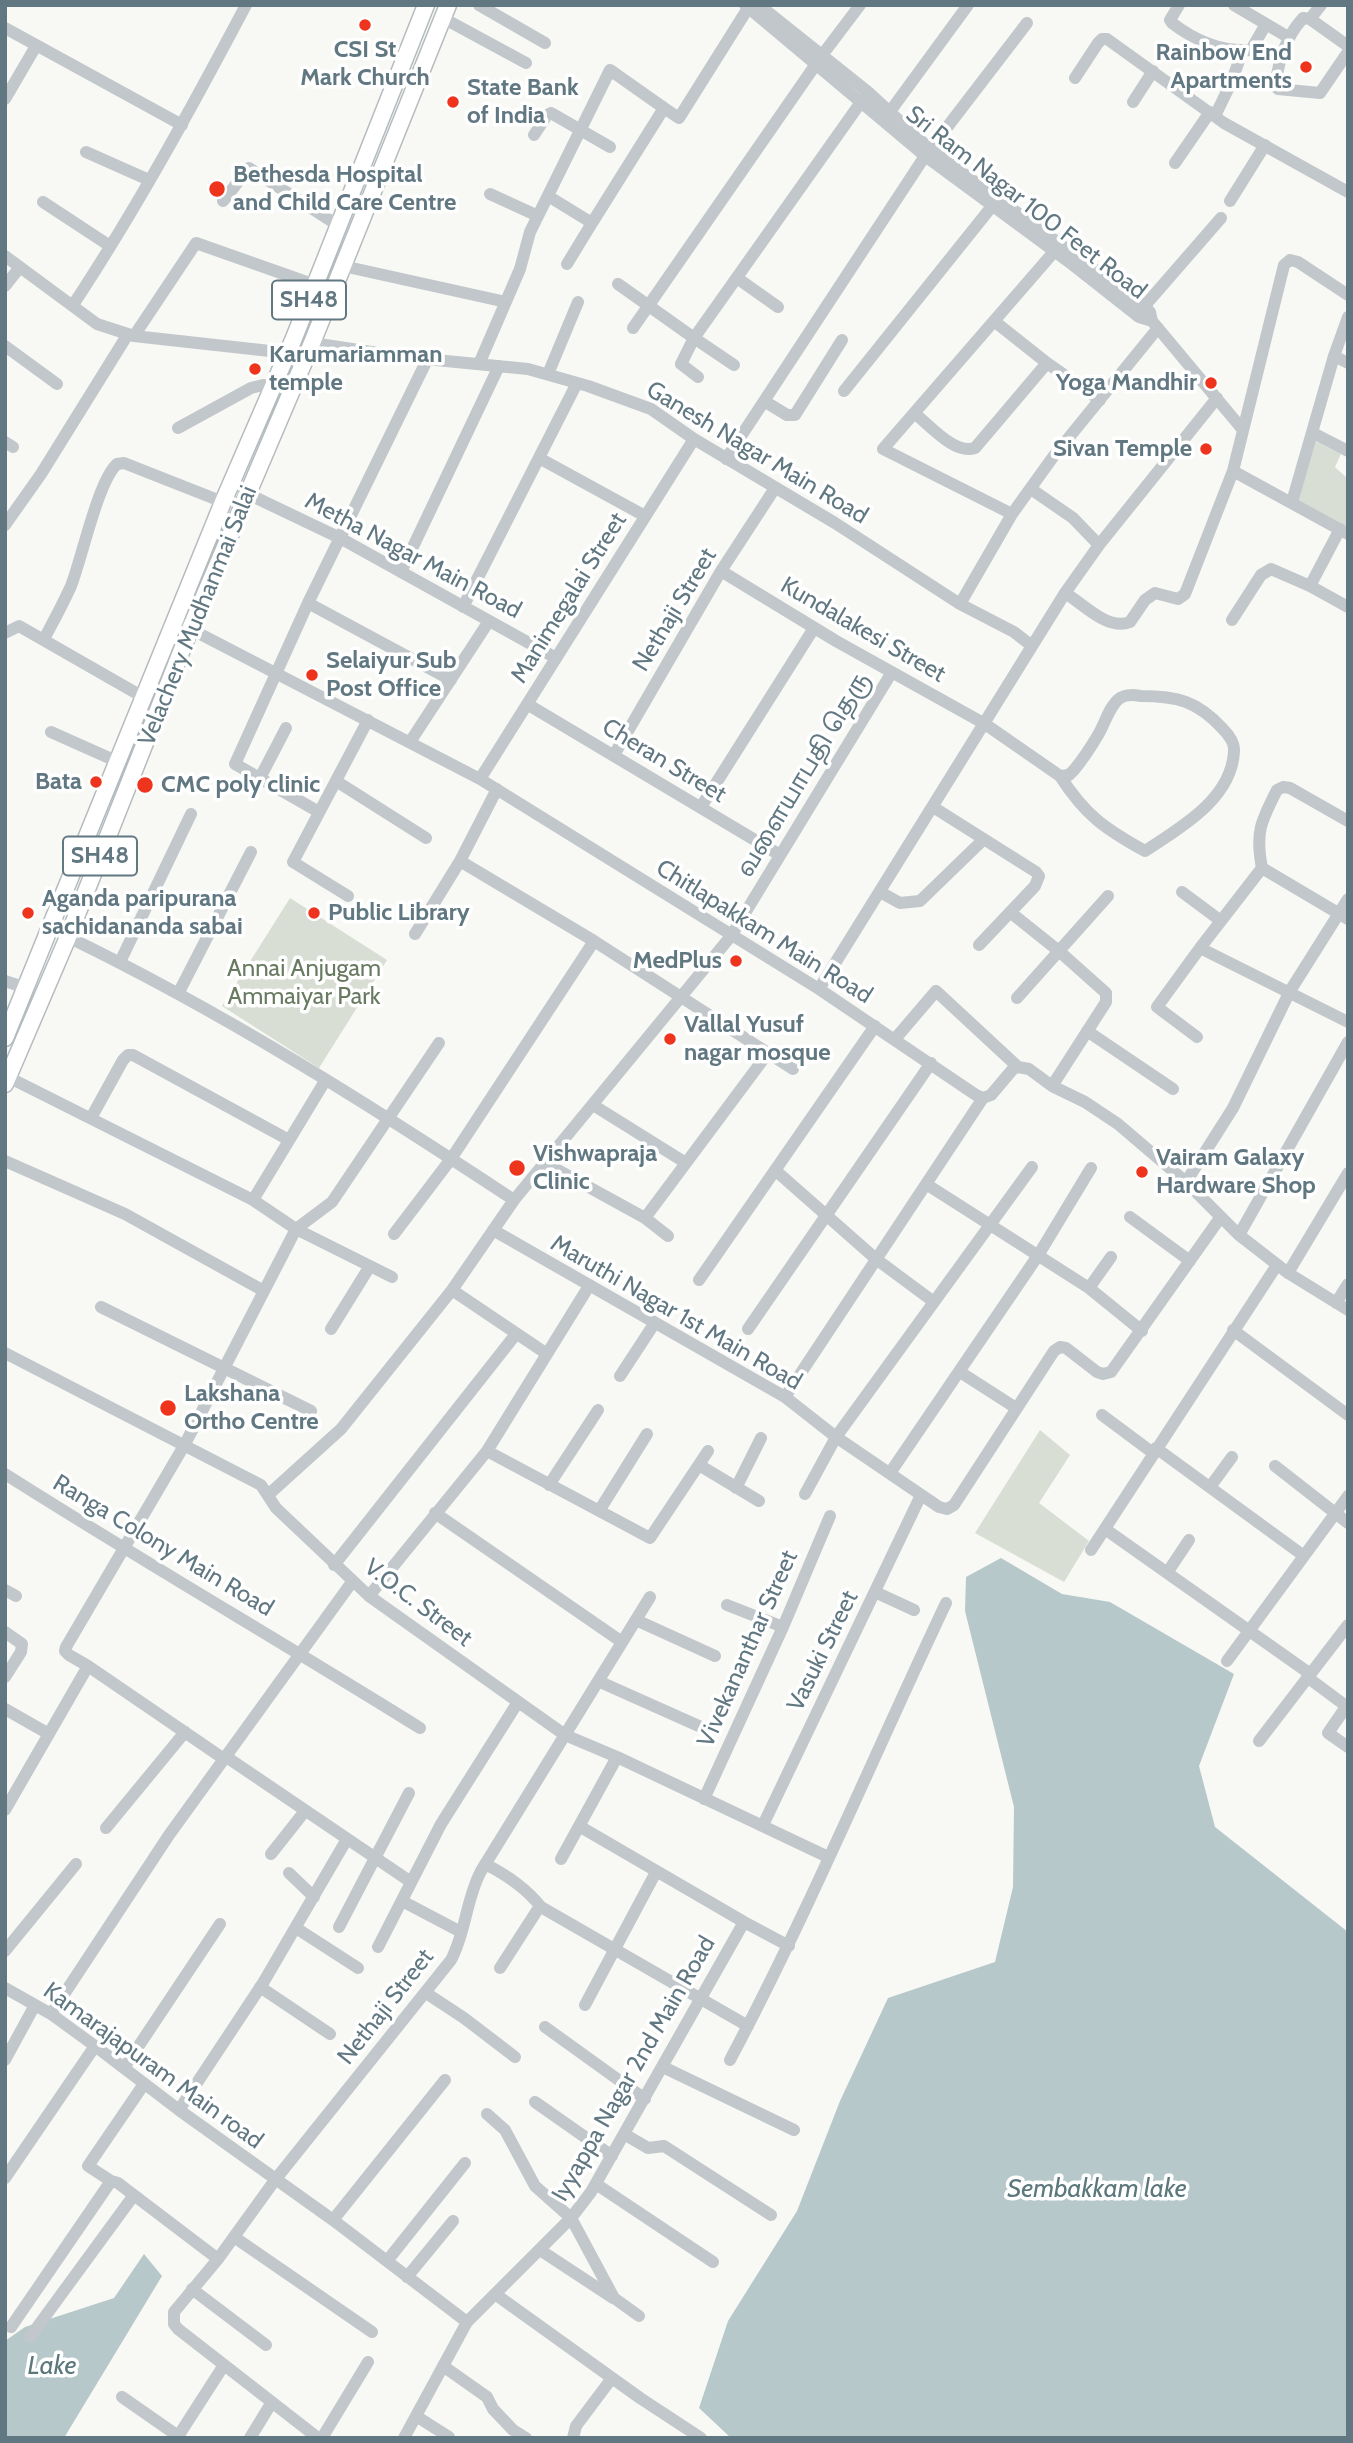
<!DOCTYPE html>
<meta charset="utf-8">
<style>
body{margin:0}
#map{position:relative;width:1353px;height:2443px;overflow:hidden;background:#f8f8f5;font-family:Cabin,sans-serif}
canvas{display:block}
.frame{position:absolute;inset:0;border:7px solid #617882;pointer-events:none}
</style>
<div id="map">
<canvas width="1353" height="2443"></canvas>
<div class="frame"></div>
</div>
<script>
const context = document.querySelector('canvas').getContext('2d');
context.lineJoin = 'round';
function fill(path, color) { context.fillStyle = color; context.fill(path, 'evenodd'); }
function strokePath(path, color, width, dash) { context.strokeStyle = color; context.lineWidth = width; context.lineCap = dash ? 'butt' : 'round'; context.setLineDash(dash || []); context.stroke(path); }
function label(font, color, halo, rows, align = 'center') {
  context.font = font + ' Cabin,"Noto Sans Tamil",sans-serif'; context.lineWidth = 7; context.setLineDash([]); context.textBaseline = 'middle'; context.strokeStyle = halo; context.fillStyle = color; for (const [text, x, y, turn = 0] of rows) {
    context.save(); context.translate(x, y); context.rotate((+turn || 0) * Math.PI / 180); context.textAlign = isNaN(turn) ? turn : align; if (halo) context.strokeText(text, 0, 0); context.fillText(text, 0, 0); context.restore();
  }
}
fill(new Path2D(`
 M1315,441l26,13 -6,13 13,12v52l-51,-28z
 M290,898l97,62 -68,108 -97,-62z
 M1040,1430l30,25 -31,48 50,38 -25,41 -89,-49z`), '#d8ded4');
fill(new Path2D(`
 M1001,1558l61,36 48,8 124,72 -35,92 16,61 133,105v506h-617l-32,-30 29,-87 69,-110 43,-110 48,-103 107,-36 18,-75 1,-80 -49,-196 1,-34z
 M144,2254l18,22 -98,162h-59v-97l20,-14 89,-29z`), '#b7c8ca');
const major = new Path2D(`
 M5,1038l218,-536 71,-164 132,-333
 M5,1084l63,-147 123,-310 121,-284 136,-338`);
strokePath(major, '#b4bbbe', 19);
strokePath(new Path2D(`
 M479,5l66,38
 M745,5l180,151 148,109 66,52 13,4
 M759,5l109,87 62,57 215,157 5,6 2,9 91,109
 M1179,5l-9,15 2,3c22,17 50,29 79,27l15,-26
 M1234,5l54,32
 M443,18l83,45
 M1310,19l11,-14
 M5,28l177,97
 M1348,46l-38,-27 -7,-1c-18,20 -24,42 -28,68l3,3 42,4 28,-41
 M1075,78l23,-35 4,-4h5l117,84 124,69
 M5,99l31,-53
 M1133,102l20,-31
 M1215,116l16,-33 9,-25
 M886,117l82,-112
 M534,135l13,-20 4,-2 59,34
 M86,152l63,28
 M1175,163l35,-51
 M490,194l48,22
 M548,196l44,27 72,-115 15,10 71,-113
 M223,201l26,-33 90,58
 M1230,201l35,-56
 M43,202l67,44
 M5,256l92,68 37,12 154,17
 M567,264l25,-41
 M343,266l163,36
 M737,278l41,29
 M618,284l76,54 172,-243
 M5,286l15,-19
 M73,305c64,-97 119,-198 173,-300
 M1141,310l80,-92
 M994,321l53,42 53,37
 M633,328l190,-274 37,-49
 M134,336l62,-93 119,42
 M312,343l93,14 123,12 60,17 63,23 43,30 141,84 125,81 54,28 18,14
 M5,346l52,38
 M1334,356l14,7
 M479,364l41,-95 10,-37 80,-162 54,38
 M548,374l30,-72
 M698,377l-17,-13 13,-26 40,27
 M844,391l153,-191
 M764,401l23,14h8l47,-75
 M914,413c16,12 40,42 61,35l72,-85
 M178,428l73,-40 12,-3 10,1
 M1313,433l35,18
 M5,442l8,5
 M539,458l106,58
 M726,459l199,-303 102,-133
 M1233,471l115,63
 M1031,489l42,29 26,27
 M248,494l92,44 216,120
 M1292,502l42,-146 14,-39
 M1012,514l-129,-65 176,-203
 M5,525l36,-51 87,-140
 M721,571l115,70 149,83 75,52 9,-1 5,-5c9,-11 17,-23 24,-35 7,-11 11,-29 22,-37 7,-4 14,-3 21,-2 36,0 56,5 81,32 6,6 13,14 12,23 -2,48 -54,77 -89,100 -40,-22 -60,-36 -85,-75
 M401,572l98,-206
 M1310,586l30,-57
 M1065,593c19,11 42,38 65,29l15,-22 10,-7 23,6 7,-5 48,-123 51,-206 6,-5 8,2 50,33
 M308,603l143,77
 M960,604l52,-90 41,-57 105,-129
 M463,607l114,-224
 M1232,620l29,-45 10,-6 39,17 38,21
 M175,621l305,158 339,210 157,106 7,3 8,-3 22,-26 5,-2 11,2 23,17 33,16 33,22 68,58 53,53 49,38 60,37
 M5,633l14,-7 124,71
 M44,639c9,-17 19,-35 27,-53 11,-28 27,-105 46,-122l7,-1 99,39
 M527,704l253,151
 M51,732l65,29
 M410,742l79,-121
 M614,755l107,-184 54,-83
 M260,778l26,-50
 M480,779l214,-340
 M336,781l90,57
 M701,807l113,-179
 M933,807l103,65 3,4 -4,10 -56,59
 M319,812l-84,-48 73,-161 119,-243
 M460,861l134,80 174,112 -123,165
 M1262,868c-7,-35 -1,-47 15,-78l6,-3 7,1 58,33
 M880,892l20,11 20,-2 64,-62
 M1182,892l39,29
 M348,896l-55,-34 75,-142
 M1010,912l50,40 46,41v9l-54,84
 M415,934l45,-73 37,-72
 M68,937c155,75 302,168 446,263
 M1200,948l148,74
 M120,962l71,-148
 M5,981l21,7
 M819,989l246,-396 34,-48 118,-147
 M179,992l72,-140
 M1017,998l91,-102
 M1087,1031l86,58
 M1197,1037l-40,-30 43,-59 62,-80 86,51
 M895,1039l41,-48 82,76
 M768,1053l25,16
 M8,1077l245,123 43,29 96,48
 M593,1105l93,58
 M91,1118l32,-58 5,-5h5l156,85
 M5,1161l120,53 139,77
 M545,1163l100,55 23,18
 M775,1170l101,89 58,43
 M1186,1182l47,-74 57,-117 58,-92
 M926,1184l163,104 53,43
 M253,1200l72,-119
 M1130,1217l60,44
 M493,1230l292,167 51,40 103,70 8,2 7,-4 100,-154 6,-4 6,1 31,24 6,2 8,-2 109,-154
 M394,1234l57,-75 143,-218
 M1239,1235l109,-193
 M1288,1273l60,-100
 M699,1280l176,-254
 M1089,1288l22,-31
 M452,1290l95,64
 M1336,1303l12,-19
 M101,1307l210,104
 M331,1329l39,-63
 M748,1329l183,-266
 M1233,1330l115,85
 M5,1353l256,132 15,23 93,88 196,139 52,22 211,100
 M960,1372l56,36
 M620,1376l34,-52
 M785,1397l198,-299
 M1102,1415l51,38
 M1156,1448l148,108
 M487,1451l163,87 58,-87
 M699,1465l60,36
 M1275,1466l73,57
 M890,1473l149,-219 52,-86
 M5,1474c137,87 277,168 415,254
 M549,1485l49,-75
 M1210,1487l22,-30
 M736,1488l25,-50
 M805,1494l31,-57 196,-270
 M268,1495l73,-66 111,-139 62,-90 217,-264 161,-264
 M599,1511l48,-77
 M435,1513l187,129
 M1105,1529l204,144
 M1091,1550l186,-285
 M334,1565l182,-231
 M1167,1573l22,-33
 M5,1590l11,6
 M875,1592l39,18
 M369,1596l118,-145 102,-165
 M727,1605l56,22
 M636,1620l79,36
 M5,1632l17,12 -1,8 -16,25
 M1227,1661l121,-165
 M1307,1677l39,29
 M598,1681l103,46
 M1348,1704l-20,29 20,14
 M5,1709l44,25
 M1259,1741l89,-116
 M225,1756l186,126
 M224,1759l-136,-93 -19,-11 -4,-4 1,-4 119,-203 111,-215 36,-27 107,-159
 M704,1799l79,-172 47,-111
 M5,1810l83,-144
 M763,1825l158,-330
 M579,1826l165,96 45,24
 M106,1828l79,-96
 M271,1854l34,-43
 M561,1859l56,-102
 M485,1864c22,11 41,24 56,43l207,119
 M289,1873l25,24
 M402,1901l59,31
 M339,1927l70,-134
 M296,1928l62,40
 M378,1947l63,-123 77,-122
 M5,1951l71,-87
 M500,1968l38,-59 3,-2
 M260,1987l70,47
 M5,1988l46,26 44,32 84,64 154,110 134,102
 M426,1993l38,25 51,39
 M585,2005l71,-133
 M51,2014l118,-179 183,-253
 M545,2027l100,72
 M5,2060l30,-55
 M730,2060c79,-149 144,-305 216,-457
 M663,2067l131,63
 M124,2068l96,-144
 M535,2102l77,54
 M179,2110l84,-127 84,-144
 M487,2114l18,16 30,56 36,32 43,80 25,18
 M624,2134l24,14 16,-2 107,69
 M5,2178l90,-132
 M111,2181l-23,-15 56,-82
 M596,2184l117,78
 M333,2220l112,-140
 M234,2237l138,95
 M540,2250l73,48
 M387,2261l78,-98
 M407,2277l46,-56
 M192,2289l74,56
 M495,2294l145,104 61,40
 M11,2327l100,-146 7,2 100,76
 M30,2337l104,-142
 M443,2366l44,31 6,12 20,21 13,8
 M122,2397l56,39
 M416,2416l33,21
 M177,2438l47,-73
 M250,2438l22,-36
 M318,2438l-140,-109 -4,-5v-12l44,-53 57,-79 176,-220c15,-28 15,-61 30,-89l169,-274
 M322,2438l46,-76
 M404,2438l63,-116 104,-104 20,-26 153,-270
 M573,2438l3,-12 36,-48`), '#c1c7ca', 12);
strokePath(major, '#fff', 16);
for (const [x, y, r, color] of [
 [365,25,7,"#ef341e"],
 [1306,67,7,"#ef341e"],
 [453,102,7,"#ef341e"],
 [217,189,9,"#ef341e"],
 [255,369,7,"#ef341e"],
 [1211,383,7,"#ef341e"],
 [1206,449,7,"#ef341e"],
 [312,675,7,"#ef341e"],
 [96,782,7,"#ef341e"],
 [145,785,9,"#ef341e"],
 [28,913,7,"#ef341e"],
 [314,913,7,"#ef341e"],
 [736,961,7,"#ef341e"],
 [670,1039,7,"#ef341e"],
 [517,1168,9,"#ef341e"],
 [1142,1172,7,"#ef341e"],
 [168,1408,9,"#ef341e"]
]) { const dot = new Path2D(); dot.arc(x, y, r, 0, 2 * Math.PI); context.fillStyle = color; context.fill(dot); strokePath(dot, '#fff', 2.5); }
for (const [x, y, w] of [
 [309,300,74],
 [100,856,74]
]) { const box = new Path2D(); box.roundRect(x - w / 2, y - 19.5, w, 39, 5); context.fillStyle = '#fff'; context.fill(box); strokePath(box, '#617882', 2); }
label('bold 23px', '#617882', null, [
 ["SH48",309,300],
 ["SH48",100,856]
]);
label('bold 24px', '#617882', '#fff', [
 ["CSI St",365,50,"center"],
 ["Mark Church",365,78,"center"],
 ["Rainbow End",1292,53,"right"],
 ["Apartments",1292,81,"right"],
 ["State Bank",467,88],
 ["of India",467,116],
 ["Bethesda Hospital",233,175],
 ["and Child Care Centre",233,203],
 ["Karumariamman",269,355],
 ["temple",269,383],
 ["Yoga Mandhir",1197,383,"right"],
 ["Sivan Temple",1192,449,"right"],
 ["Selaiyur Sub",326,661],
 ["Post Office",326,689],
 ["Bata",82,782,"right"],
 ["CMC poly clinic",161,785],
 ["Aganda paripurana",42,899],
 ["sachidananda sabai",42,927],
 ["Public Library",328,913],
 ["MedPlus",722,961,"right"],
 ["Vallal Yusuf",684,1025],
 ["nagar mosque",684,1053],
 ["Vishwapraja",533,1154],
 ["Clinic",533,1182],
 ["Vairam Galaxy",1156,1158],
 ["Hardware Shop",1156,1186],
 ["Lakshana",184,1394],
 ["Ortho Centre",184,1422]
], 'left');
label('24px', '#617882', '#fff', [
 ["Sri Ram Nagar 100 Feet Road",1026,203,38],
 ["Ganesh Nagar Main Road",757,453,31],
 ["Metha Nagar Main Road",413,556,28],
 ["Manimegalai Street",569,598,-58],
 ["Nethaji Street",675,610,-59],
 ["Velachery Mudhanmai Salai",198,616,-68],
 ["Kundalakesi Street",863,630,30],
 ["Cheran Street",664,761,31],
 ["வளையாபதி தெரு",804,775,-59],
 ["Chitlapakkam Main Road",764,932,32],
 ["Maruthi Nagar 1st Main Road",676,1313,30],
 ["Ranga Colony Main Road",163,1546,31],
 ["V.O.C. Street",418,1603,37],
 ["Vivekananthar Street",748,1649,-66],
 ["Vasuki Street",823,1651,-64],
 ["Nethaji Street",386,2007,-52],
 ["Kamarajapuram Main road",153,2066,36],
 ["Iyyappa Nagar 2nd Main Road",634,2069,-60]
]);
label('24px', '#687a60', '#fff', [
 ["Annai Anjugam",304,969],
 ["Ammaiyar Park",304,997]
]);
label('italic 26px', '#5c787c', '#fff', [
 ["Sembakkam lake",1097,2189],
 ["Lake",52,2366]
]);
</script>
